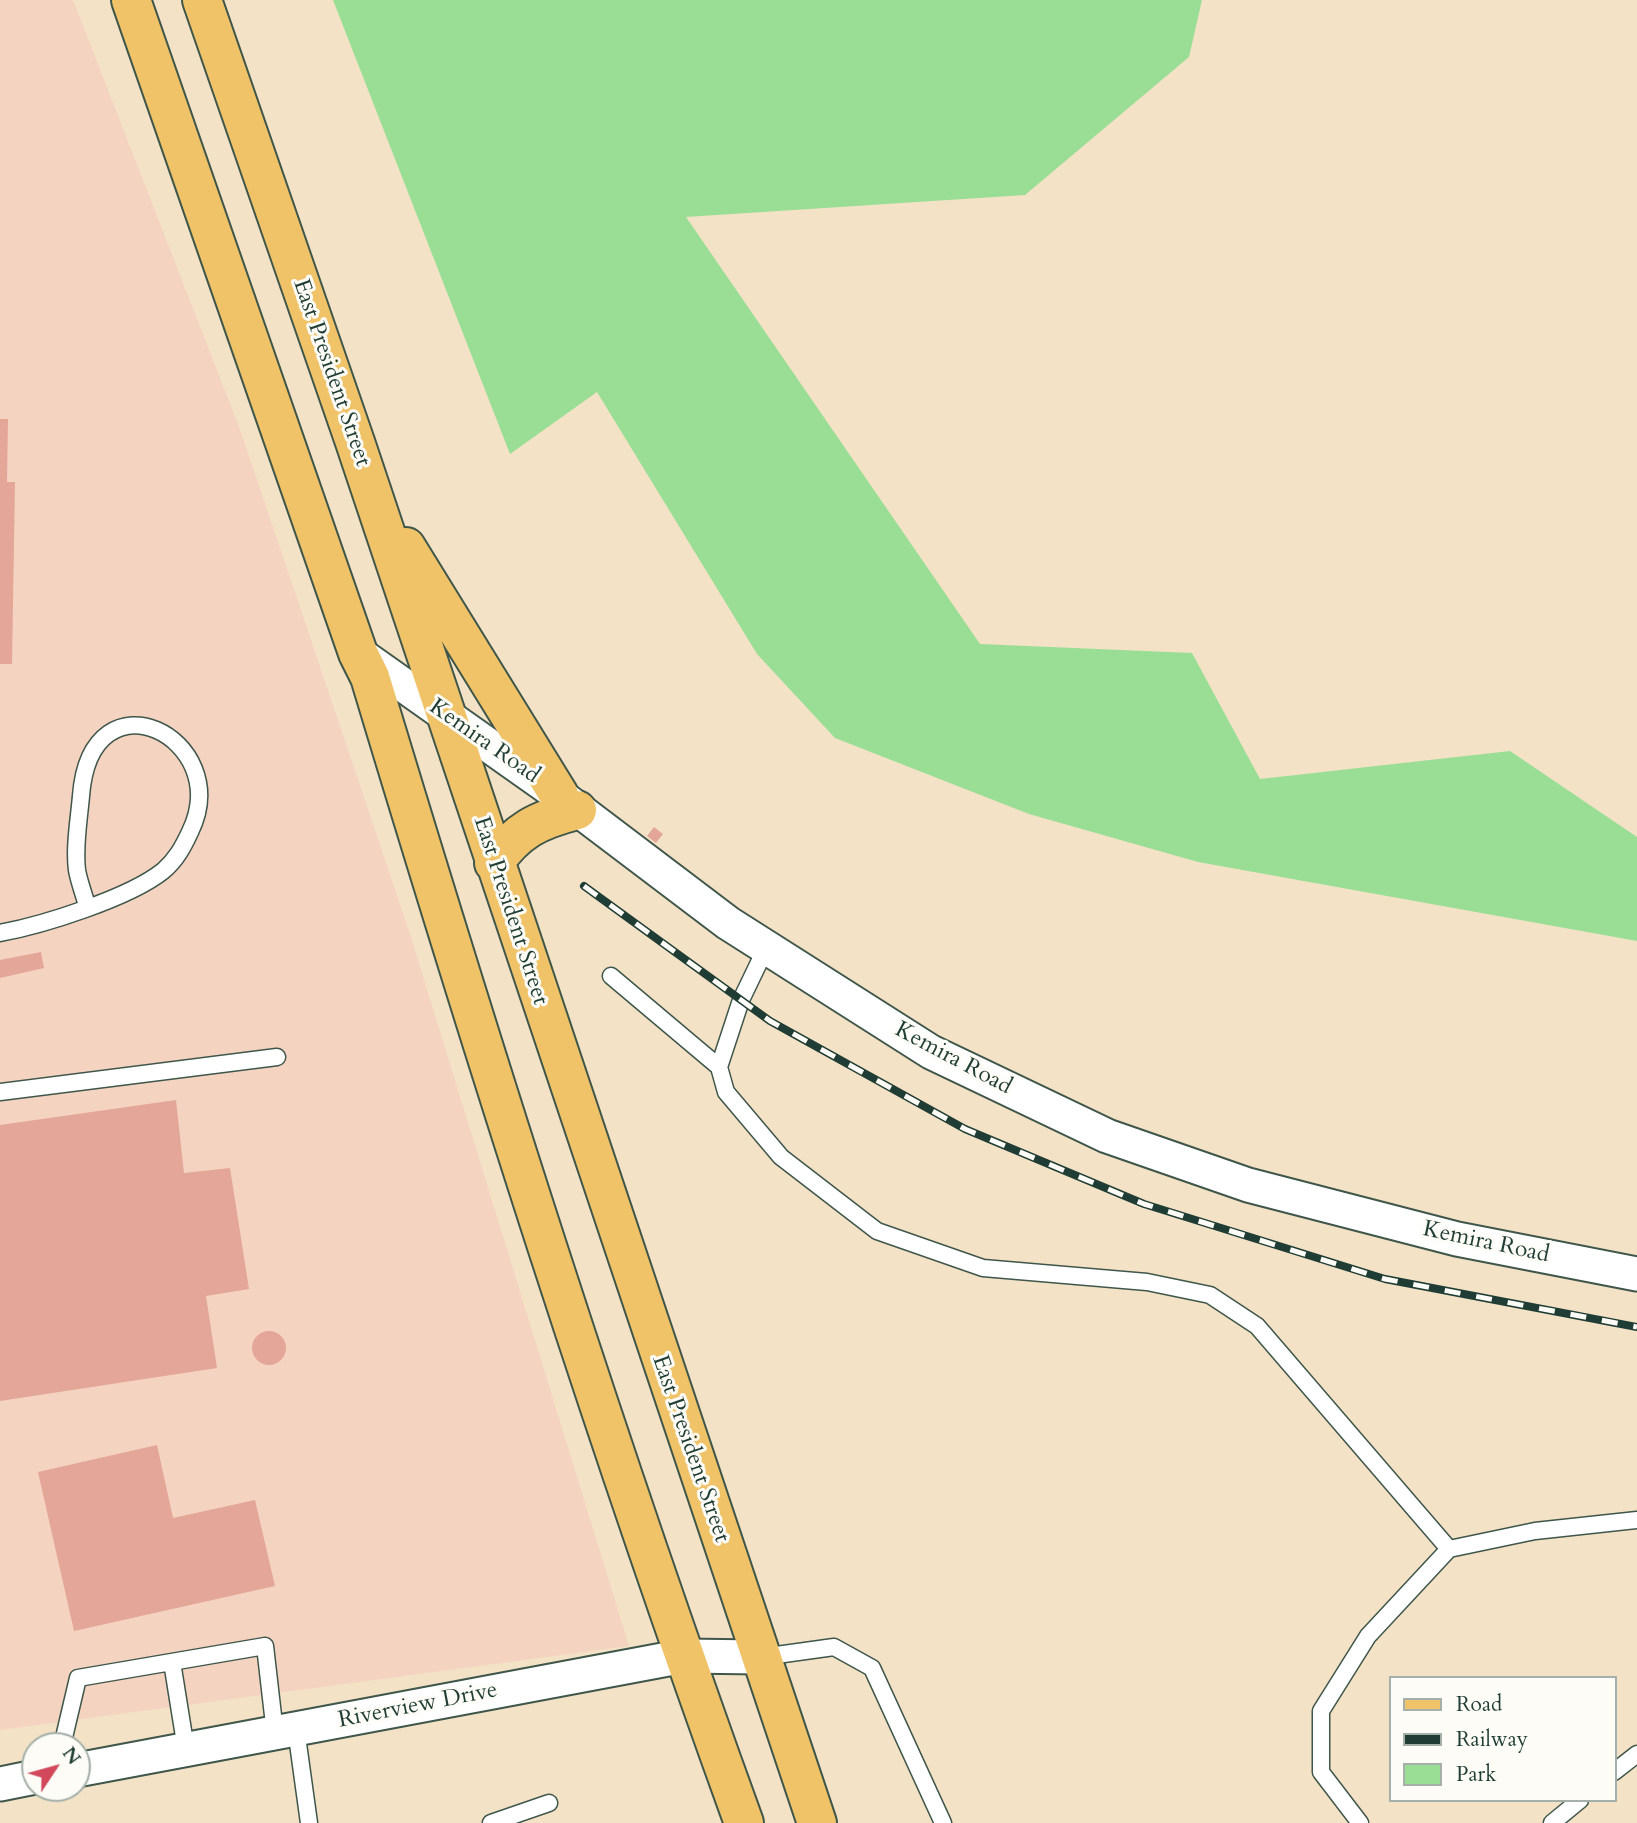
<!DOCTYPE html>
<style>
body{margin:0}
#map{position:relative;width:1637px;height:1823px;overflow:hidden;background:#f3e2c6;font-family:Cardo,serif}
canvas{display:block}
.legend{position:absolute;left:1389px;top:1676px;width:228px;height:126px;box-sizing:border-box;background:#fdfcf7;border:2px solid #a4b0a9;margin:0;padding:9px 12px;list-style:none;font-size:21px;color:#1f3d34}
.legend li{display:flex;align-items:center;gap:14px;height:35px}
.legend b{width:35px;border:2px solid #a4b0a9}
.north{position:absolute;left:21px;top:1732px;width:70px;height:70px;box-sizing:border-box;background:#fdfcf7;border:2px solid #a4b0a9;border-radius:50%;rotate:54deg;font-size:19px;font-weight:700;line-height:28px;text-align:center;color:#1f3d34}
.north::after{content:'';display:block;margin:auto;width:24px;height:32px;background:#d1495b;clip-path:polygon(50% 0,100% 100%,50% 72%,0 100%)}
</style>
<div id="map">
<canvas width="1637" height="1823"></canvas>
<ul class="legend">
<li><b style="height:9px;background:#f1c369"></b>Road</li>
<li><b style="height:9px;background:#1f3d34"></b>Railway</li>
<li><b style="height:19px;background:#9ade96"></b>Park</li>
</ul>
<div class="north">N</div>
</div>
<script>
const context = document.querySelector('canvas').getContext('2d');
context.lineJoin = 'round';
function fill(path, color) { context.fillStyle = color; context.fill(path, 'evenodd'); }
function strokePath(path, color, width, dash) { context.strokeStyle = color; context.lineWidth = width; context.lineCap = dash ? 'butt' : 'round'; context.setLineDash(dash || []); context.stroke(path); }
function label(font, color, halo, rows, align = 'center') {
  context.font = font + ' Cardo,serif'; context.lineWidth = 6; context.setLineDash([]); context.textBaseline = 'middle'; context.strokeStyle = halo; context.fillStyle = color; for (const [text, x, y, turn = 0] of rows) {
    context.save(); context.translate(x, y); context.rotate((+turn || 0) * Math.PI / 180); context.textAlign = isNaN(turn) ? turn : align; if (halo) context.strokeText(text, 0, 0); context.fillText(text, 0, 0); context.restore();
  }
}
fill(new Path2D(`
 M0,0h73l168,432 168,499 220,715 -629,84z`), '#f5d3c1');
fill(new Path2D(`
 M333,0h869l-13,57 -164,138 -339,22 294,427 212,9 68,126 250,-28 127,86v104l-439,-79 -169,-48 -194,-76 -78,-84 -160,-262 -87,62z`), '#9ade96');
fill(new Path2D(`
 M0,419h8l-1,63h8l-3,182h-12z
 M654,827l9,7 -7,9 -9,-7z
 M41,952l3,16 -44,10v-18z
 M176,1100l8,73 46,-5 19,121 -43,7 11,72 -217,33v-276z
 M252 1348a17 17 0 1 1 34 0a17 17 0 1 1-34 0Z
 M157,1445l16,73 82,-18 20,86 -201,45 -36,-159z`), '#e3a699');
const lane = new Path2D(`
 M0,933c43,-8 129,-35 163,-62 13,-11 20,-24 27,-39 46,-94 -99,-166 -109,-36 -2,23 -7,51 -4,74 2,12 7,24 10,36
 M766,948l-25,52 -22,67 7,25 55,65 96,74 106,37 164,14 63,13 47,31 192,223
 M611,976l108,91
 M0,1092l277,-35
 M762,1657l72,-10 38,21 71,155
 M172,1662l14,87
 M296,1729l13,94
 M62,1746l16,-68 187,-32 10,87
 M1614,1772l23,-18
 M491,1823l58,-20
 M1360,1823l-39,-51v-61l47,-75 81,-87 86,-18 102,-11
 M1552,1823l28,-23`);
const street = new Path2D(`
 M358,653l201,142 169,128 203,129 176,84 141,49 209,54 180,35
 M77,1770l607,-114 76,1
 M0,1784l35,-7`);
const primary = new Path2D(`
 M131,0l227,653 12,24c116,385 237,768 374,1146
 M202,0l153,442 462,1381
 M406,547l153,248
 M494,863c23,-33 44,-43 83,-53`);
strokePath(lane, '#3f564a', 19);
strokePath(street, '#3f564a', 37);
strokePath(primary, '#3f564a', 42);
strokePath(lane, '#fff', 16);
strokePath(street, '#fff', 33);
strokePath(primary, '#f1c369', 38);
const rail = new Path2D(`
 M584,886l186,135 195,108 179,75 241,75 252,48`);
strokePath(rail, '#1f3d34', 8);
strokePath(rail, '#fdfcf7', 5, [16]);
label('23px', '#1f3d34', '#fdfcf7', [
 ["East President Street",331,373,71],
 ["Kemira Road",484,742,35],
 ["East President Street",510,911,72],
 ["Kemira Road",953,1059,28],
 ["Kemira Road",1486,1243,12],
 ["East President Street",690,1449,71],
 ["Riverview Drive",418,1706,-11]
]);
</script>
